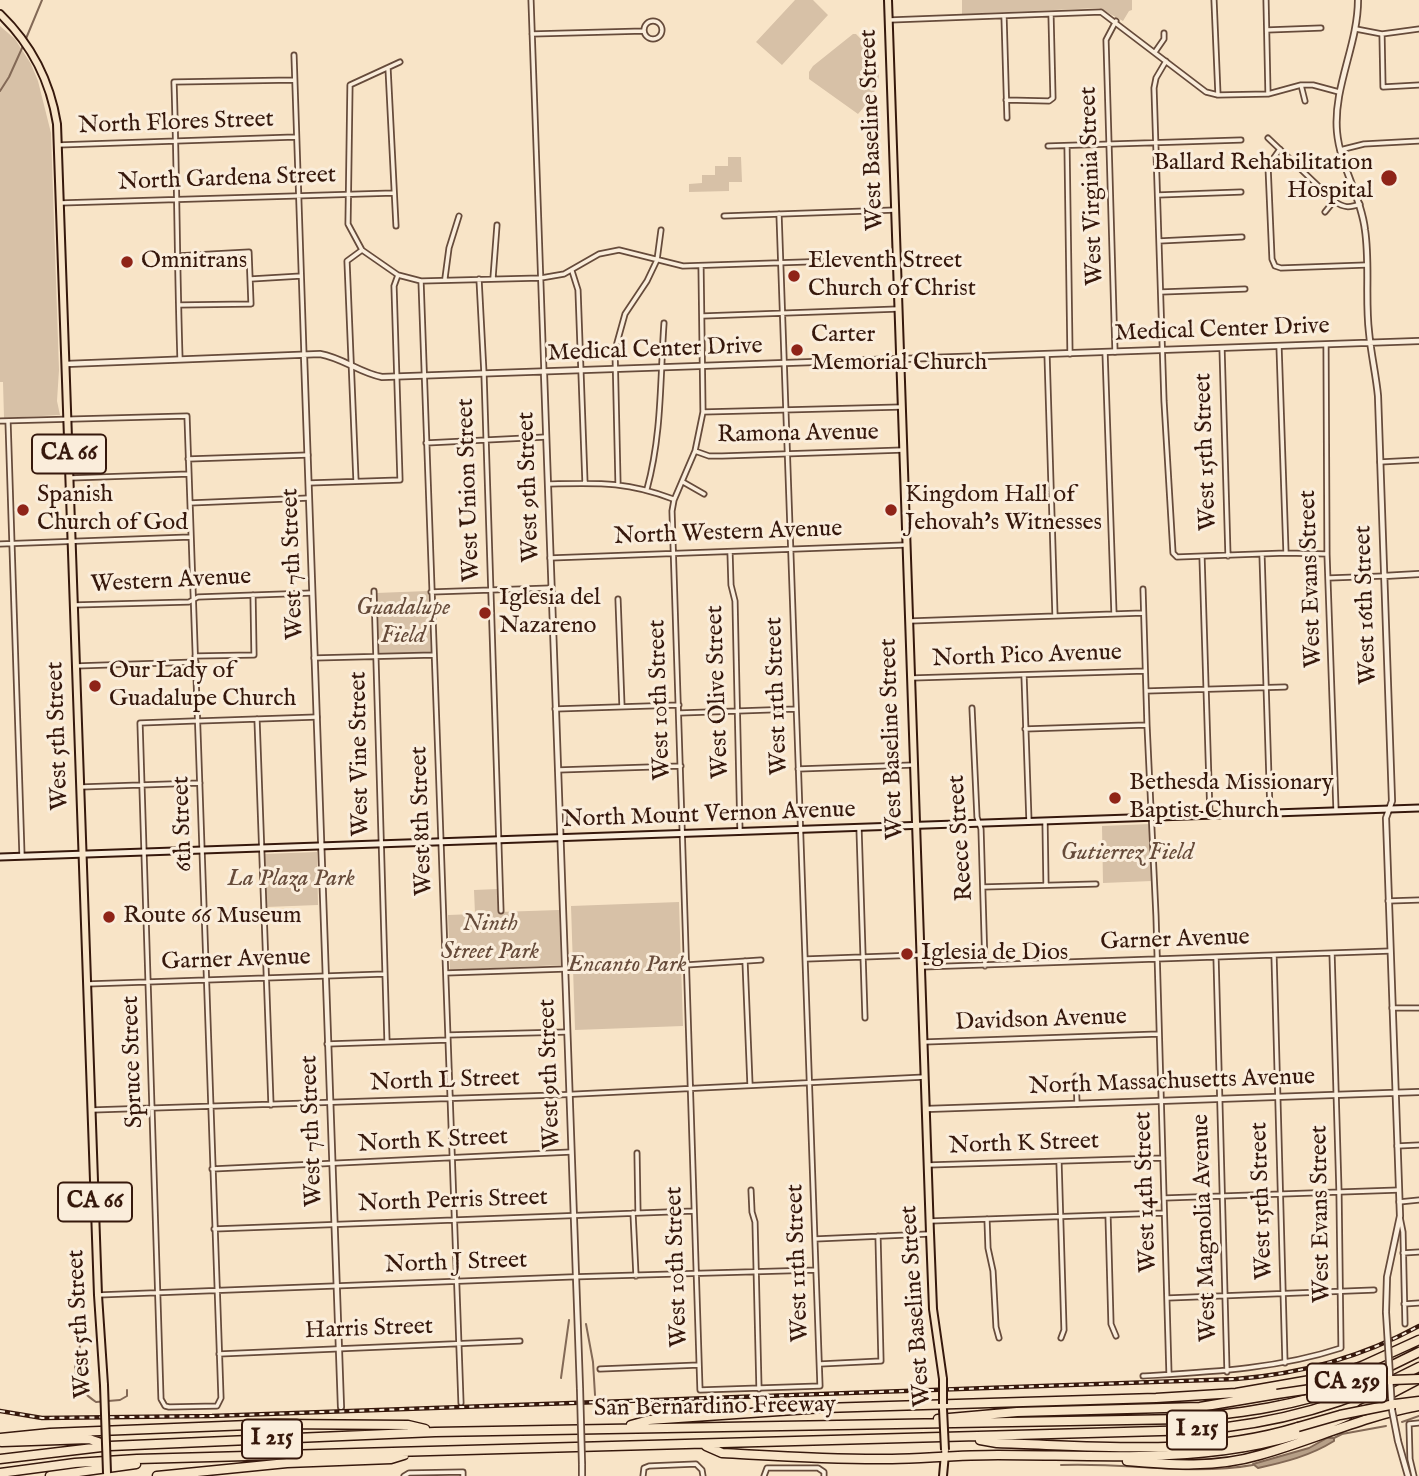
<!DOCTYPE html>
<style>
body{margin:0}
canvas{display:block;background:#f8e4c7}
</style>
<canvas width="1419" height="1476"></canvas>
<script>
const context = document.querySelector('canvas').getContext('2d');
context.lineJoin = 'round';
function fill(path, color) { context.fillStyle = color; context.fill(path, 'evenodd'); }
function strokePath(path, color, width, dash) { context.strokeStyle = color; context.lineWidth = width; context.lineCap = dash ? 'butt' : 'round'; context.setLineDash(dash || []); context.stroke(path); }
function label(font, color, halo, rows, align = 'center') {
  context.font = font + ' "IM FELL English",serif'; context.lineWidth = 6; context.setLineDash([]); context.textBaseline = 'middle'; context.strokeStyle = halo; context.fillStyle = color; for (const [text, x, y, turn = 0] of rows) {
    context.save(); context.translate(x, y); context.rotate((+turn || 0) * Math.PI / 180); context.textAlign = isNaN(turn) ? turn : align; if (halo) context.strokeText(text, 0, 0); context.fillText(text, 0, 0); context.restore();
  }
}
fill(new Path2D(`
 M795,0h18l15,15 -46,50 -26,-23z
 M962,0h170v10l-3,1 -6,10 -24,-13 -137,6z
 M0,26l15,13 16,25 7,17 13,52 8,237 -2,31 3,14 -56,3 -1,-36h-3z
 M853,34h3c30,30 31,48 2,80l-49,-35v-7l4,-6z
 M728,157h13l1,25h-13v9l-40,1v-8l13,-1v-8h13v-9h13z
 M428,591l3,61 -52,2 -3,-61z
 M1150,824l2,57 -49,2 -1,-57z
 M317,852l1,53 -52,2 -1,-53z
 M498,889l1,23 60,-2 2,55 -111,5 -2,-55 27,-1 -1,-24z
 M679,902l4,124 -108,4 -4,-124z`), '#d7c1a7');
const water = new Path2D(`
 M1327,1438h7v3c-24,15 -49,21 -76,27l-5,-4 56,-16z`);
fill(water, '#b69f87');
strokePath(water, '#836956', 2);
strokePath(new Path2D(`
 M25,41l17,-41
 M0,91l9,-14 14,-31
 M586,1324l7,38 2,33
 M82,1338c-7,29 -16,44 14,64l24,-2 7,-4v-6
 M561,1378l8,-58
 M1402,1422l17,-6
 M1334,1438l8,-4 44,-8
 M1061,1465c65,-3 128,11 192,0`), '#836956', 2);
const minor = new Path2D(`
 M531,0l13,373
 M1214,0l4,95
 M1266,0l2,94
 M1004,16l3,102
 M890,20l211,-8 105,80 12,3 50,-1 33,-9h12l26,7
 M644 30a9 9 0 1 1 18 0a9 9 0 1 1-18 0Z
 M1356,29l26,5 37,-5
 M1267,30l54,-2
 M532,34l112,-3
 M1382,34l1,53 36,-2
 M1155,52l9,-13v-6
 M294,55l10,300
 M1166,61l-10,17 -2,10 10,313 9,152 4,4 109,-4 41,1
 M400,62l-50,23 -2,139 14,26 36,25 23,6 120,-3 23,-4 35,-20 20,-4 64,16 212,-7
 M388,68l8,158
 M1301,85l4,16
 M1006,100l43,1 4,-3 -2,-83
 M1268,138l66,63c10,7 15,7 26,3
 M58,145l237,-8
 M1048,146l193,-6
 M1067,146l3,208
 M1280,149l-12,17 4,93 3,7 6,2 85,-3
 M1340,150l24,-6 55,-3
 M1158,195l83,-3
 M60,203l334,-10
 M1325,212l9,-11
 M724,216l171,-6
 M1159,241l83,-4
 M176,256l73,-4 2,52 -72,1
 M701,266l2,146 -8,39 -21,49 -2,11 28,879 120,-4 -41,-1172
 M572,271l6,19 7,193
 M445,278l4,-30 10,-32
 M493,278l4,-53
 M251,279l50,-3
 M479,279l5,95 17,537
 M421,281l40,1122
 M1161,292l84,-3
 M703,316l195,-7
 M1326,345l1,209 9,256
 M1279,346l7,207
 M1222,348l6,208
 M1105,352l9,262
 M1115,352l-9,-312 10,-19
 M1047,354l8,262
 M180,359c-3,-92 -3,-185 -6,-277l120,-2
 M703,412l198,-5
 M0,421l187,-5c11,327 23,655 34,982l-4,8 -48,1 -4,-1 -4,-7 -21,-676 53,-2h5l119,-4
 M8,421l14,435
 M426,443l120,-6
 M695,451l14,5h13l181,-6
 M188,459l120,-4
 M1380,462l39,-2
 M70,478l119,-4
 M356,481l-9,-220 15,-11
 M683,482l21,12
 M309,483l91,-3 -6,-194 4,-11
 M618,483l-3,-133 10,-36 22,-33 10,-21 4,-30
 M549,484c49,-1 77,-3 124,15
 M647,489c15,-55 13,-109 17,-166
 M190,503l119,-5
 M0,544l190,-7
 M730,552l1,33 4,16 5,231
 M1262,555l8,257
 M1202,557l8,259
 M550,558l355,-13
 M1329,578l55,-2
 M1143,589l4,136 9,191 13,458
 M374,591l13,451
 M431,592l120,-4
 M618,599l4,108
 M74,605l115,-3 9,-5 114,-4
 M910,621l233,-8
 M195,656l59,-1 -1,-60
 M314,658l120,-3
 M76,666l120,-4
 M1024,675l5,147
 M912,678l233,-7
 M1146,691l139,-4
 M972,708l5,109 4,12 4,137
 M555,709l124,-4
 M680,713l116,-4
 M257,719l14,386
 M1025,729l121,-4
 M798,769l115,-4
 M558,770l123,-4
 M81,787l119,-4
 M1045,821l1,64
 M859,828l6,190
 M983,887l113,-3
 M1388,901l31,-1
 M1274,955l11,408
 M1216,957l11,415
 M806,959l113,-4
 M745,961l5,124
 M686,965l75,-5
 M922,967l468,-16
 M446,973l119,-4
 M87,984l298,-10
 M1392,1008h27
 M448,1035l119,-3
 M924,1042l235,-8
 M327,1044l121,-4
 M1076,1076l1,28
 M92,1110l465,-15 368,-18
 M1397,1146l22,-1
 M637,1153l1,60
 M1059,1162l5,168 -3,8
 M928,1165l235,-7
 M212,1169l359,-17
 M751,1190l1,22 3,10 4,167
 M1165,1198l234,-8
 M1399,1202l20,-2
 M633,1213l3,63
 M1108,1215l3,109 5,12
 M1400,1217l3,15 2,92
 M987,1219l1,29 5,23 3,56 3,11
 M930,1221l234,-8
 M214,1229l480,-18
 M815,1239l114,-5
 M1403,1253l16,-1
 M98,1295l471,-18 247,-7
 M1168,1298l206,-8
 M1404,1304l15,-1
 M219,1354l301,-13
 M820,1364l61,-3 -3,-125
 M600,1369l99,-4
 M1143,1376c67,-4 134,-7 198,-28l-2,-156 -7,-239
 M404,1476l5,-3 54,-1v4
 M643,1476l1,-8 5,-2 47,-2 6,6 1,6
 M764,1476l3,-8h51l6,4v4
 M1414,1476l-4,-17 -1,-35 10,-1`);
const tertiary = new Path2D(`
 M1358,0c0,45 -25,87 -21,132 3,34 24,64 28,98 5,34 0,69 4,102 2,22 7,43 9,64l14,405 -6,17 14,398 -13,61 -1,35
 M304,355l37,1052
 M66,364l254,-10c23,4 40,19 62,23l1037,-36
 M544,373l36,1016
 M1384,576l35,-2
 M926,1109l493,-17
 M1398,1441l10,35
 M582,1464v12`);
const secondary = new Path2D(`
 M0,857l1419,-49`);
const primary = new Path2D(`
 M888,0l42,1233 3,76 10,70
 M0,14c32,31 50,66 57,110l41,1171 6,90
 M943,1476l2,-22`);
const motorway = new Path2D(`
 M1362,1380l57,-28
 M1395,1404l24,-3
 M1362,1409l57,-30
 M938,1419l79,-7 183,-5 77,-13
 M631,1425l18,-5 174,-12 333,-10 80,-5 97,-17 29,-10 57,-26
 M0,1438l50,-5 224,-9 134,1 17,4
 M980,1440l17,3c101,3 203,14 301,-16
 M2,1442l87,-3 18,6
 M706,1446l16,7c56,3 113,7 170,6 35,-1 70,-4 106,-4 118,0 239,12 349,-39
 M0,1459l110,-13 325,-14 749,-13c55,-6 114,-13 166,-34
 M1127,1461c45,4 89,7 133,-6 53,-15 104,-39 159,-49
 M0,1473l75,-10 62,-4 1060,-29c79,-6 152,-26 222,-63
 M50,1476l86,-12
 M157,1476l130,-13 104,-4 13,-4`);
strokePath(minor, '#664b3b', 7);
strokePath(tertiary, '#664b3b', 8);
strokePath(secondary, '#36180c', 9);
strokePath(primary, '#36180c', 10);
strokePath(motorway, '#36180c', 11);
strokePath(minor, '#faeddb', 3.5);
strokePath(tertiary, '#faeddb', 4.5);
strokePath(secondary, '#faeddb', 5);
strokePath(primary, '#f8e4c7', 6);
strokePath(motorway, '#f8e4c7', 8);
const rail = new Path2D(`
 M0,1411l42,7 170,-2 1024,-37c64,-5 126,-22 183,-53`);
strokePath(rail, '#36180c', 4.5);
strokePath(rail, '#faeddb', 2, [5]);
const tertiaryBridge = new Path2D(`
 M1386,1312l6,98 6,31
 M580,1389l2,75`);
const primaryBridge = new Path2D(`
 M943,1379v25
 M104,1385l3,88
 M943,1409l2,41`);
const motorwayBridge = new Path2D(`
 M1277,1394l88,-13 54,-2
 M1298,1427l42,-12 55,-11`);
strokePath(tertiaryBridge, '#664b3b', 8, []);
strokePath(primaryBridge, '#36180c', 10, []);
strokePath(motorwayBridge, '#36180c', 11, []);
strokePath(tertiaryBridge, '#faeddb', 4.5);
strokePath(primaryBridge, '#f8e4c7', 6);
strokePath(motorwayBridge, '#f8e4c7', 8);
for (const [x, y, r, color] of [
 [1389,178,9,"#8f2418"],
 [127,262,7,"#8f2418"],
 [794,276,7,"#8f2418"],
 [797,350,7,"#8f2418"],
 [23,510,7,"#8f2418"],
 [891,510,7,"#8f2418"],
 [485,613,7,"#8f2418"],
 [95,686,7,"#8f2418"],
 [1115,798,7,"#8f2418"],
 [109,917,7,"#8f2418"],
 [907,954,7,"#8f2418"]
]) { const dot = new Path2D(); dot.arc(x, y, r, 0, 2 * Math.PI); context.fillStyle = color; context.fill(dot); strokePath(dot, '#faeddb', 2.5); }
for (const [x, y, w] of [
 [69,454,74],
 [95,1202,74],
 [1347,1383,80],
 [1197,1430,60],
 [272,1439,60]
]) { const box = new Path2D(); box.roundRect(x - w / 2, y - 19.5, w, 39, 5); context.fillStyle = '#faeddb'; context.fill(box); strokePath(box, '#36180c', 2); }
label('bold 23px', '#36180c', null, [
 ["CA 66",69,454],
 ["CA 66",95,1202],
 ["CA 259",1347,1383],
 ["I 215",1197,1430],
 ["I 215",272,1439]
]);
label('24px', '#36180c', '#faeddb', [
 ["North Flores Street",176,124,-2],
 ["West Baseline Street",873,130,-92],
 ["North Gardena Street",227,180,-2],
 ["West Virginia Street",1093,186,-92],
 ["Medical Center Drive",1222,331,-2],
 ["Medical Center Drive",655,351,-2],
 ["Ramona Avenue",798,435,-1],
 ["West 15th Street",1207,452,-92],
 ["West 9th Street",530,487,-92],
 ["West Union Street",470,490,-92],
 ["North Western Avenue",728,534,-2],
 ["West 7th Street",294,564,-92],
 ["West Evans Street",1312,579,-92],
 ["Western Avenue",171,582,-3],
 ["West 16th Street",1367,605,-92],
 ["North Pico Avenue",1027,657,-2],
 ["West Olive Street",719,692,-92],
 ["West 11th Street",778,696,-92],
 ["West 10th Street",661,700,-92],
 ["West 5th Street",59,736,-92],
 ["West Baseline Street",893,739,-92],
 ["West Vine Street",361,754,-91],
 ["North Mount Vernon Avenue",709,816,-2],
 ["West 8th Street",423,821,-92],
 ["6th Street",184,824,-92],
 ["Reece Street",962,838,-94],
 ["Garner Avenue",1175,941,-2],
 ["Garner Avenue",236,961,-2],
 ["Davidson Avenue",1041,1021,-2],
 ["Spruce Street",134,1062,-92],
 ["West 9th Street",551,1074,-92],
 ["North L Street",445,1082,-2],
 ["North Massachusetts Avenue",1172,1083,-2],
 ["West 7th Street",313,1131,-92],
 ["North K Street",433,1142,-3],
 ["North K Street",1024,1145,-2],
 ["West 14th Street",1147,1192,-92],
 ["West 15th Street",1263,1201,-92],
 ["North Perris Street",453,1202,-2],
 ["West Evans Street",1322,1214,-91],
 ["West Magnolia Avenue",1206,1228,-92],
 ["West 11th Street",799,1263,-92],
 ["North J Street",456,1264,-2],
 ["West 10th Street",678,1267,-92],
 ["West Baseline Street",917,1306,-94],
 ["West 5th Street",81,1324,-93],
 ["Harris Street",369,1330,-2],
 ["San Bernardino Freeway",715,1408,-1]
]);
label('24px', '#36180c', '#faeddb', [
 ["Ballard Rehabilitation",1373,164,"right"],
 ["Hospital",1373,192,"right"],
 ["Omnitrans",141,262],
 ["Eleventh Street",808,262],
 ["Church of Christ",808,290],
 ["Carter",811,336],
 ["Memorial Church",811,364],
 ["Spanish",37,496],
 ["Church of God",37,524],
 ["Kingdom Hall of",905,496],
 ["Jehovah's Witnesses",905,524],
 ["Iglesia del",499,599],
 ["Nazareno",499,627],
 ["Our Lady of",109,672],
 ["Guadalupe Church",109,700],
 ["Bethesda Missionary",1129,784],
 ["Baptist Church",1129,812],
 ["Route 66 Museum",123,917],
 ["Iglesia de Dios",921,954]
], 'left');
label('italic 24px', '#664b3a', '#faeddb', [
 ["Guadalupe",403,609],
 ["Field",403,637],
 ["Gutierrez Field",1127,854],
 ["La Plaza Park",291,880],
 ["Ninth",490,925],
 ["Street Park",490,953],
 ["Encanto Park",627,966]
]);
</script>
